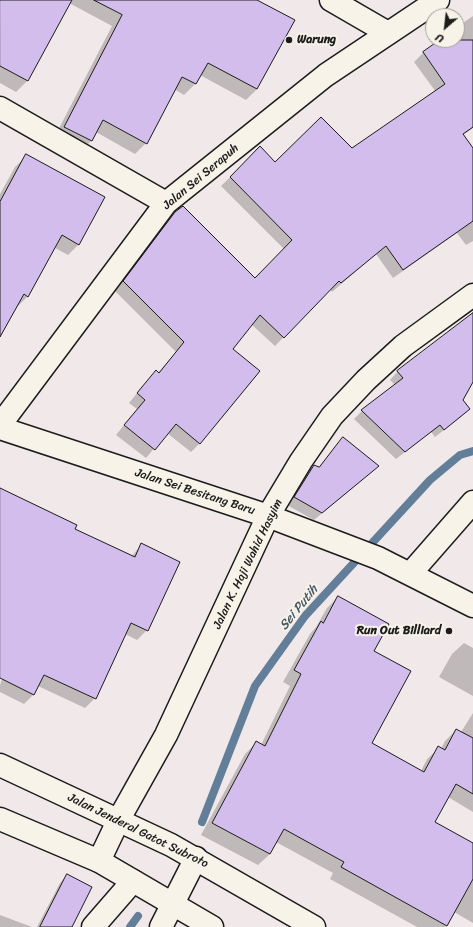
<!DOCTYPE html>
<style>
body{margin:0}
#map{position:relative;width:473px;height:927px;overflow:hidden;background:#f0e8e9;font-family:Sriracha,sans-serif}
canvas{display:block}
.north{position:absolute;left:425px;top:8px;width:40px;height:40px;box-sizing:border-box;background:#f7f3e8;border:1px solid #9f9d96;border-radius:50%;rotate:208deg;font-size:11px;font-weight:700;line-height:16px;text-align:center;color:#1c1c1c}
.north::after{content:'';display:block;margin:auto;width:14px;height:18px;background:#1c1c1c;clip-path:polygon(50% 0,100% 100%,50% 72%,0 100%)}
</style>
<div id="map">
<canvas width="473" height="927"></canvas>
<div class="north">U</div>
</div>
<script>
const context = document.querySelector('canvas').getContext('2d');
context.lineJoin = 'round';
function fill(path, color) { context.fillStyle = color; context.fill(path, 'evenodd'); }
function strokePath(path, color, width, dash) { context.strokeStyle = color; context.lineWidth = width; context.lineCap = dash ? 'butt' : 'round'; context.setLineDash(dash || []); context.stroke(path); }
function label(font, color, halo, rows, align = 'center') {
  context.font = font + ' Sriracha,sans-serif'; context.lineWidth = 4; context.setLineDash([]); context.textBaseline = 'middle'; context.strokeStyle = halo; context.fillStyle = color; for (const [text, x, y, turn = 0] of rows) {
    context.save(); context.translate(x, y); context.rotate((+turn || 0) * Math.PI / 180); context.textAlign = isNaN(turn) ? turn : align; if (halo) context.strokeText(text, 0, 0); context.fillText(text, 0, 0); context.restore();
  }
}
fill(new Path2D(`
 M0,0h255l2,89 -11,11 -46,-25 -5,9 -11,11 -10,-6 -28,54 -11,11 -39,-22 -5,9 -11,11 -26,-14 58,-112 -43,-23 -42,78 -11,11 -16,-9z
 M473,16v112l-10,7 10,14v92l-7,4 -9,-12 -64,45 -17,-24 -44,38 -2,-3 -55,57 -24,-22 -20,25 -31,94 -9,9 -24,-19 -21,25 -30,-23 21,-26 -8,-6 18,-22 9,-10 2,2 18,-21 -61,-61 51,-69 10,-9 79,67 29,-31 -63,-63 39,-38 15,15 77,-13 84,-58 -22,-30 9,-9 19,-13h15v-13z
 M26,156l53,88 -11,11 -13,-7 -27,48 -11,11 -17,27v-140l15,-27z
 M473,314v66l-11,20 7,9 -8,8 -26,20 -4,-5 -35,27 -42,-40 8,-8 33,-26 -5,-5 8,-9z
 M343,438l35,28 -64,54 -27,-15 19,-32 8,-7 4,2z
 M0,489l74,40 57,28 11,-13 5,86 -10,10 -12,-6 -30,64 -10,10 -47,-22 -4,8 -10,10 -24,-12v-7l2,-6 -2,-1z
 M338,597l34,54 -2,92 51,28 6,-12 12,-11 2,1 4,-8 11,-11 5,2 12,-19v99l-25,-15 -14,26 39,21v79l-19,-11 -9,15h-28l-87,-48 3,-6 -57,-31 -6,12 -12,11 -57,-30 44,-81 11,-11 5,2 29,-59 -7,-4 27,-48 6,-7 11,-19z
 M464,643l9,5v48l-34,-19 13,-23z
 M67,875l4,52h-34l23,-44z
 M0,915l32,12h-32z`), '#0003');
strokePath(new Path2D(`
 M202,822l53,-136 50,-70 125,-136 30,-25 13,-4
 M130,927l8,-11`), '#627e99', 8);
const building = new Path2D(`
 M0,0h72l-44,81 -28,-15z
 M94,0h163l38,20 -38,69 -49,-26 -12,21 -14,-7 -35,67 -44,-24 -11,21 -28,-14 58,-112z
 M440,40h33v87l-10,7 10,14v73l-70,49 -17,-24 -45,37 -2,-2 -55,57 -24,-23 -27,34 27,22 -60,73 -24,-20 -21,26 -31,-25 21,-25 -8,-7 19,-23 3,3 25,-31 -61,-61 52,-69 8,-6 72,72 37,-38 -62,-63 30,-31 15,16 46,-45 31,31 93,-64 -22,-32z
 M26,154l79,43 -26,48 -17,-10 -34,62 -4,-3 -24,43v-135z
 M473,313v69l-10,18 7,9 -26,21 -4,-5 -35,27 -44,-42 42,-32 -6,-7z
 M343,437l36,29 -57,47 -28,-16 20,-32 5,2z
 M0,488l77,37 -2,4 60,28 6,-14 39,19 -32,69 -17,-8 -35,76 -52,-24 -10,20 -34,-17z
 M338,596l51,28 -15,27 37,20 -39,72 52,29 14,-26 7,4 11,-21 17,9v56l-17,-10 -21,38 38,21v36l-26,47 -106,-59 3,-5 -60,-33 -14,25 -58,-31 44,-82 9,5 36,-72 -7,-4 27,-49 2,2z
 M67,874l25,13 -20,40h-32z`);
fill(building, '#d3bdec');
strokePath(building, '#1c1c1c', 1);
const minor = new Path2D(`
 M331,0l57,33
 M0,108l166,95
 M0,425l166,-222 160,-128 112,-75
 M0,428l268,88 110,42 95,48
 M410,574l63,-72
 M93,927l40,-46
 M161,927l35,-69`);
const tertiary = new Path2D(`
 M99,861l20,-42 47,-84 102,-219 33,-55 31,-45 34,-36 37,-34 70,-51`);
const primary = new Path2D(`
 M0,765l171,80 143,82
 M0,819l99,42 113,66`);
strokePath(minor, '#1c1c1c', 25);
strokePath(tertiary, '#1c1c1c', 25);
strokePath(primary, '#1c1c1c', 25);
strokePath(minor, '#f7f3e8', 22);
strokePath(tertiary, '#f7f3e8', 22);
strokePath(primary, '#f7f3e8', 22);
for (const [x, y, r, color] of [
 [289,40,4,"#1c1c1c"],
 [449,631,4,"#1c1c1c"]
]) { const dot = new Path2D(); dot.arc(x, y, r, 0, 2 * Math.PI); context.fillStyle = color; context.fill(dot); strokePath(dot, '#f7f3e8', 1.5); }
label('bold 12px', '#1c1c1c', '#f7f3e8', [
 ["Warung",297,40],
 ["Run Out Billiard",441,631,"right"]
], 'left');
label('12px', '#1c1c1c', '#f7f3e8', [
 ["Jalan Sei Serapuh",201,177,-40],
 ["Jalan Sei Besitang Baru",195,492,18],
 ["Jalan K. Haji Wahid Hasyim",248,564,-64],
 ["Jalan Jenderal Gatot Subroto",138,831,26]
]);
label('italic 13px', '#455565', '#f7f3e8', [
 ["Sei Putih",299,608,-51]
]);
</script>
